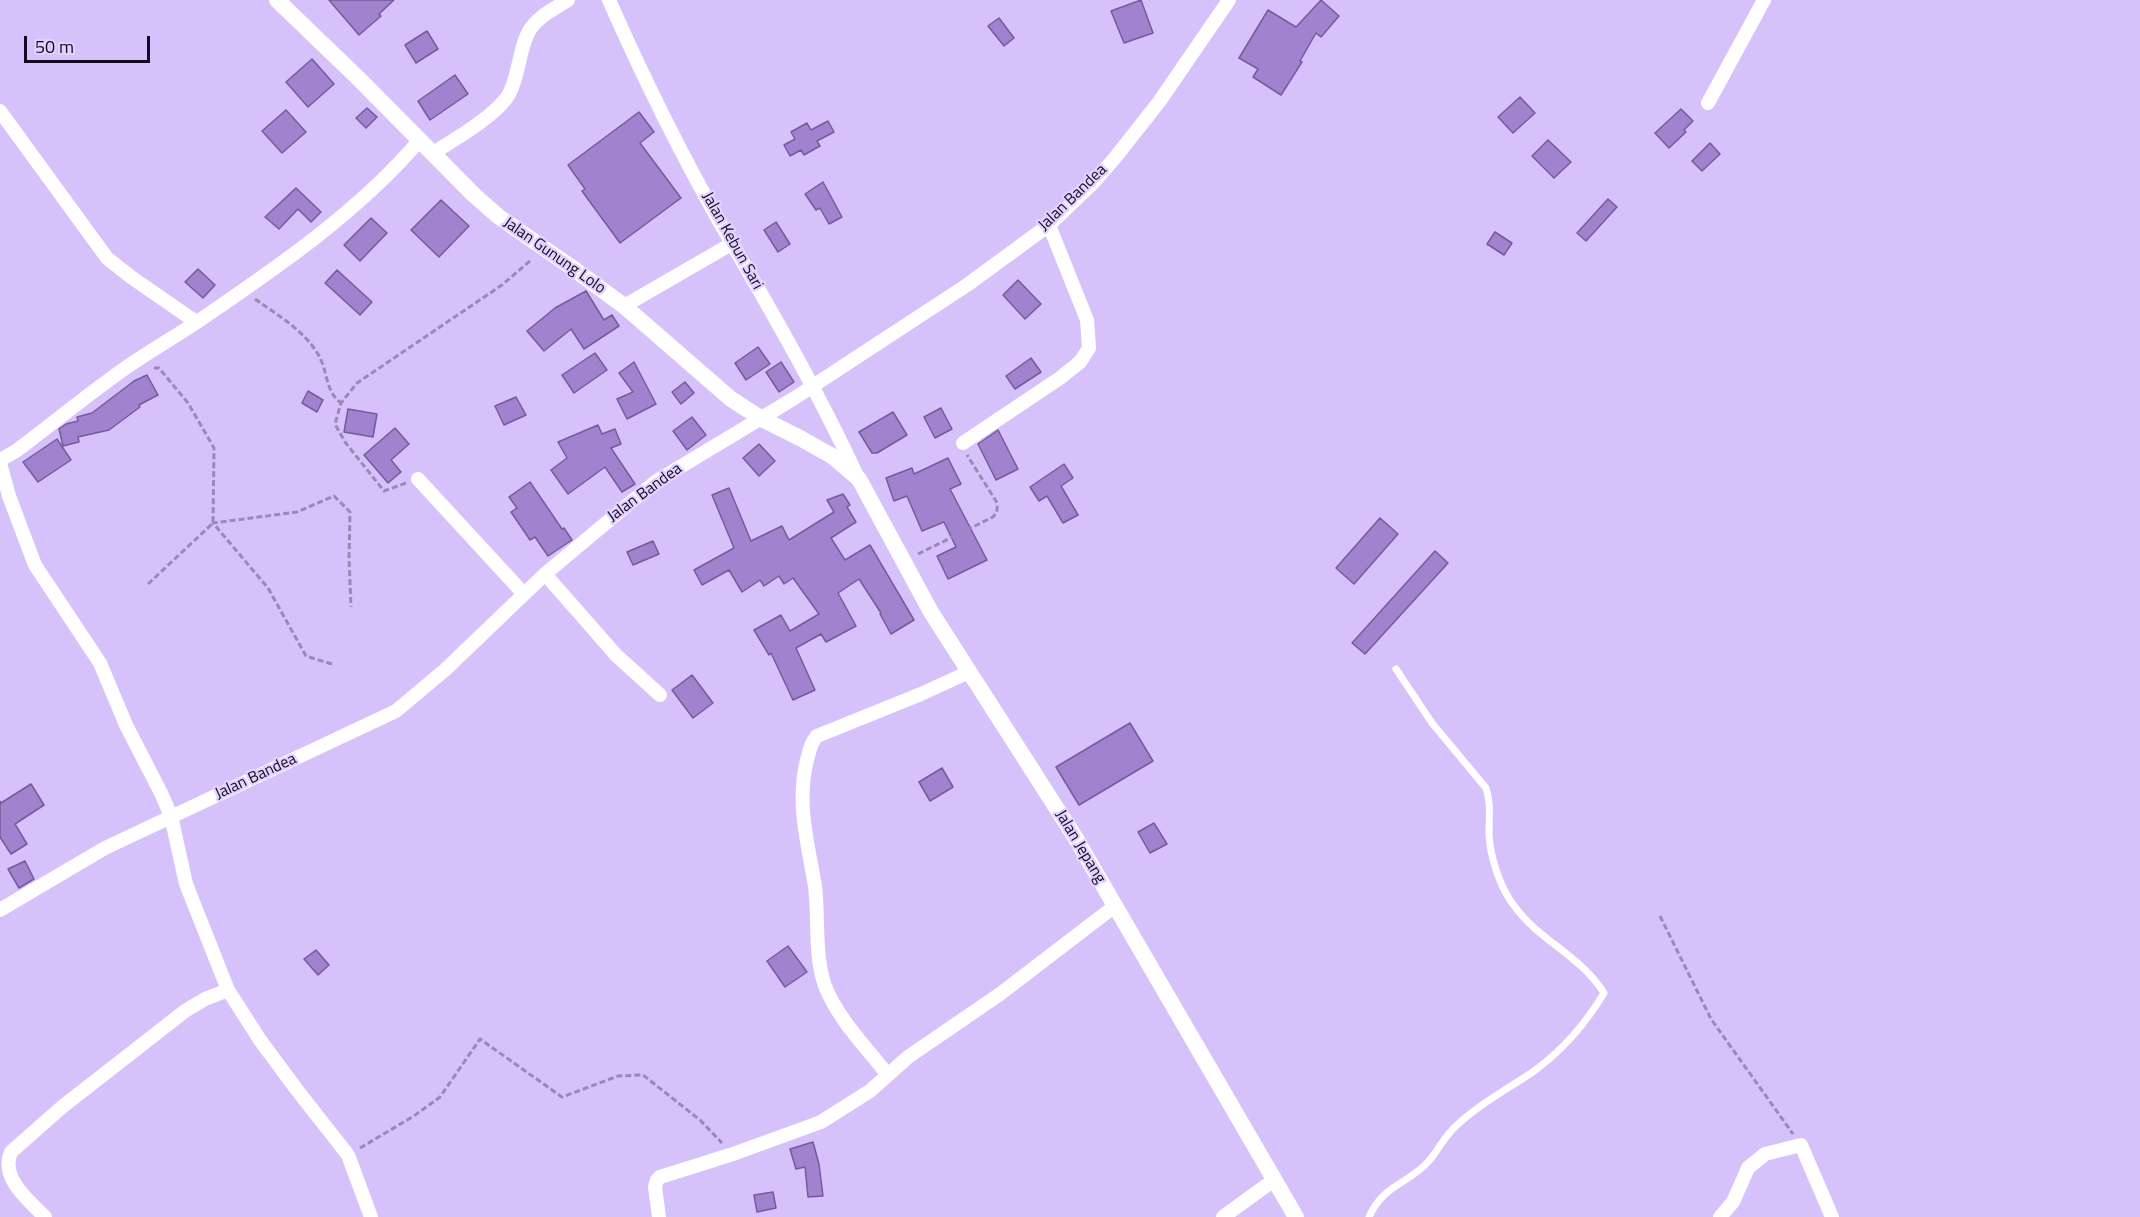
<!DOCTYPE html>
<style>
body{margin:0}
#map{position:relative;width:2140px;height:1217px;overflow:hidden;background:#d7c1fb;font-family:"Titillium Web",sans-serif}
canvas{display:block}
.scale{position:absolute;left:24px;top:36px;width:126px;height:27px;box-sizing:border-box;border:3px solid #140922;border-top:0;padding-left:8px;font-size:18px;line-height:21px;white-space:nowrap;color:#140922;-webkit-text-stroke:4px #e2d2fe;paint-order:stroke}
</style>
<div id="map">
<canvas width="2140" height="1217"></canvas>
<div class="scale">50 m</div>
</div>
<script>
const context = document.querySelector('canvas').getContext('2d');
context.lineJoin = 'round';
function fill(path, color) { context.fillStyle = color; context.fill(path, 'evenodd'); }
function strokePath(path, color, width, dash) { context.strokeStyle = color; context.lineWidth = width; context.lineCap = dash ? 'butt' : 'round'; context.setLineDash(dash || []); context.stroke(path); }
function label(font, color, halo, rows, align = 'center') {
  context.font = font + ' "Titillium Web",sans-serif'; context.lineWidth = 4.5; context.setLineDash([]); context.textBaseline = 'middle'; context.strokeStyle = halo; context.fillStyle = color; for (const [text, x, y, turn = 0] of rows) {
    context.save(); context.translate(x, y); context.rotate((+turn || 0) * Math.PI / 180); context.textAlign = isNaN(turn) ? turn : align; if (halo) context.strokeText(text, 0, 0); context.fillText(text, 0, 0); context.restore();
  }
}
const building = new Path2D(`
 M329,0h65l-15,14 2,2 -22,19z
 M1141,0l12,33 -29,10 -13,-32z
 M1321,0l18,16 -18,21 -5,-4 -16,28 2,1 -21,33 -28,-18 5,-8 -19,-11 29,-48 28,17z
 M999,18l15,20 -10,8 -16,-20z
 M427,31l11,18 -22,14 -11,-18z
 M312,59l22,25 -26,23 -22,-25z
 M455,75l13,19 -38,26 -12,-19z
 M1520,97l15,16 -22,20 -15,-16z
 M367,108l10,9 -11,11 -10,-10z
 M1681,109l12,12 -9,9 2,2 -17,16 -14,-15z
 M286,110l20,22 -24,21 -20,-22z
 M639,112l15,20 -14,11 41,55 -61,45 -38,-52 3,-2 -17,-24z
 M828,121l6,11 -17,9 3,5 -16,9 -3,-5 -11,6 -6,-11 11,-6 -4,-7 16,-9 4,7z
 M1548,140l23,22 -17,16 -22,-22z
 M1710,143l10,11 -18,17 -10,-10z
 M823,182l19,35 -13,7 -9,-16 -4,2 -11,-16z
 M296,188l25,24 -10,10 -13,-13 -19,20 -14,-12z
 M1608,199l9,8 -31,34 -9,-8z
 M441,200l28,26 -30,31 -28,-27z
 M371,218l16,15 -27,28 -16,-16z
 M776,222l14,22 -12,8 -14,-22z
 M1495,232l17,11 -8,12 -17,-11z
 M198,269l17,16 -12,13 -18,-16z
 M337,270l35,32 -12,13 -35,-32z
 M1018,280l23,24 -16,15 -22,-24z
 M586,291l18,29 8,-5 7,11 -35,23 -13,-20 -27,22 -17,-20 28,-23z
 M758,347l12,17 -24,16 -11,-17z
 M595,353l12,17 -33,23 -12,-18z
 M1031,358l10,14 -26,17 -9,-13z
 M634,362l22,42 -29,15 -10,-20 16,-7 -14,-19z
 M781,362l13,20 -15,10 -13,-20z
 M147,375l11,20 -19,10 1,2 -31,23 -31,7 1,5 -16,4 -4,-17 7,-5 12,-3 -1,-4 15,-4 42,-32z
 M685,382l9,11 -13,11 -9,-12z
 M308,391l15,9 -6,12 -15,-9z
 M516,397l10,18 -22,10 -9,-19z
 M941,408l11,21 -17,9 -11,-21z
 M348,409l29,5 -4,23 -29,-5z
 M893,412l14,23 -30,18h-5l-13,-21z
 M692,417l14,18 -19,15 -14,-19z
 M598,425l4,9 13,-5 6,15 -10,4 24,36 -13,8 -17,-25 -37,27 -17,-24 16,-12 -9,-16z
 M395,428l14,16 -18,16 10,12 -13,11 -24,-28z
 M998,430l20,39 -22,11 -18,-36z
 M57,439l14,21 -33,22 -15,-20z
 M759,444l16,17 -16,15 -16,-18z
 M948,458l13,26 -11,5 37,71 -39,19 -11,-23 19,-9 -12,-25 -22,9 -15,-35 -13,5 -8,-23 26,-10 2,6z
 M1064,464l9,14 -12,8 17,29 -15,8 -16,-27 -8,5 -9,-14z
 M530,482l32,47 2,-1 8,12 -24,16 -13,-19 -5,3 -19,-28 6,-4 -8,-11z
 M729,488l22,53 31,-15 7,14 45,-28 -7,-12 16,-6 7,11 -3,2 9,15 -25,16 14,22 25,-15 44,75 -23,14 -11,-20 1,-1 -22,-34 -21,14 18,33 -30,16 -5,-8 -25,14 19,42 -22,10 -22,-47 -2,2 -15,-25 27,-15 9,16 29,-17 -26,-36 -9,6 -5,-8 -15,10 -4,-6 -18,12 -13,-22 -27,15 -8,-15 40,-22 -22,-53z
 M1380,518l18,16 -44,50 -18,-16z
 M653,541l6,13 -26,11 -6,-13z
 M1435,551l13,12 -83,91 -13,-11z
 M692,675l21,28 -20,15 -21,-28z
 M1130,723l23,38 -74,44 -23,-38z
 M942,768l11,19 -23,14 -11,-19z
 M31,784l13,21 -29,19 12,20 -16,10 -11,-17v-36l1,2z
 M1154,823l13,21 -17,9 -12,-21z
 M25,861l9,18 -15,9 -11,-19z
 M788,946l19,26 -22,15 -18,-26z
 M316,950l13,15 -11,10 -14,-16z
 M813,1142l6,22 4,32 -15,1 -3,-30 -9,2 -6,-20z
 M773,1192l3,16 -19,4 -3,-17z`);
fill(building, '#a082cf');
strokePath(building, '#755b9c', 1.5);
strokePath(new Path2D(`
 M255,299c24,17 50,32 64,57 9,16 6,35 22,47
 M406,483l-22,8 -39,-49 -10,-18 6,-21 16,-20 145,-98 29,-25
 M918,554l75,-37c5,-6 5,-9 3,-16l-29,-46
 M148,584l65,-61 1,-75 -26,-45 -29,-35h-5
 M332,664l-26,-8 -38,-68 -55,-65 84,-11 37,-16 16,16 -1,46 2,49
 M1660,916l51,103 82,115
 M360,1148l54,-32 26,-19 40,-58 82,58 56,-21 25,-1 57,45 22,23`), '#9a88b7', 3, [6, 3]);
strokePath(new Path2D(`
 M1369,1217c14,-31 34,-31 56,-52 12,-11 18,-28 31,-39 23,-22 52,-37 78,-55 29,-21 52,-48 70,-78 -24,-38 -64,-52 -89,-86 -15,-19 -25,-50 -26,-73 0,-16 2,-31 -3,-46l-54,-65 -36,-54`), '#fff', 7);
strokePath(new Path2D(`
 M609,0c33,75 70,150 110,221 49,84 98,168 139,257
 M1708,103l56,-103
 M0,111l107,147 24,19 65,45
 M433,153c21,-13 64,-38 76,-59 11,-20 10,-49 22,-66 9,-13 25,-20 37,-28
 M624,306l109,-63
 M963,443l97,-65 20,-16 9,-14 -2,-28 -38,-95
 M0,460l16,-9c36,-27 71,-56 108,-82 24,-17 49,-31 73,-47 79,-54 159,-108 222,-181
 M0,463l9,33 26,69 65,98 26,62 35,68 10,23 15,68 42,106 32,50 37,50 51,65 23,62
 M418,479l105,114
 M545,574l71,81 44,40
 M969,672l-48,22 -104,42c-7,8 -7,14 -10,24 -11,43 1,84 8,126 4,32 -1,69 10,100 13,33 41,61 63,89l20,-18 92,-63 115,-88
 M0,910l105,-62 291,-137 50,-42 99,-95 110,-92 138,-83 174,-114 82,-60 44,-42 21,-24 45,-57 70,-102
 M45,1217c-17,-17 -45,-39 -34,-65l51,-45 123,-96 20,-12 23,-9
 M659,1217l-4,-30 2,-7 3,-3 73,-23 88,-32 49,-31 18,-16
 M1223,1217l51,-37
 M1720,1217l13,-15 15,-34 17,-14 36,-9 31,72`), '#fff', 14);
strokePath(new Path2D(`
 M277,0l81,78 116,117 25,22 75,52 50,37 107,93 31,20 38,19 32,18 27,23 72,133 144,225 221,380`), '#fff', 16);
label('16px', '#140922', '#e2d2fe', [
 ["Jalan Bandea",1073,198,-44],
 ["Jalan Kebun Sari",732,241,61],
 ["Jalan Gunung Lolo",554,256,35],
 ["Jalan Bandea",645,493,-36],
 ["Jalan Bandea",256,777,-25],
 ["Jalan Jepang",1080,847,59]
]);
</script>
